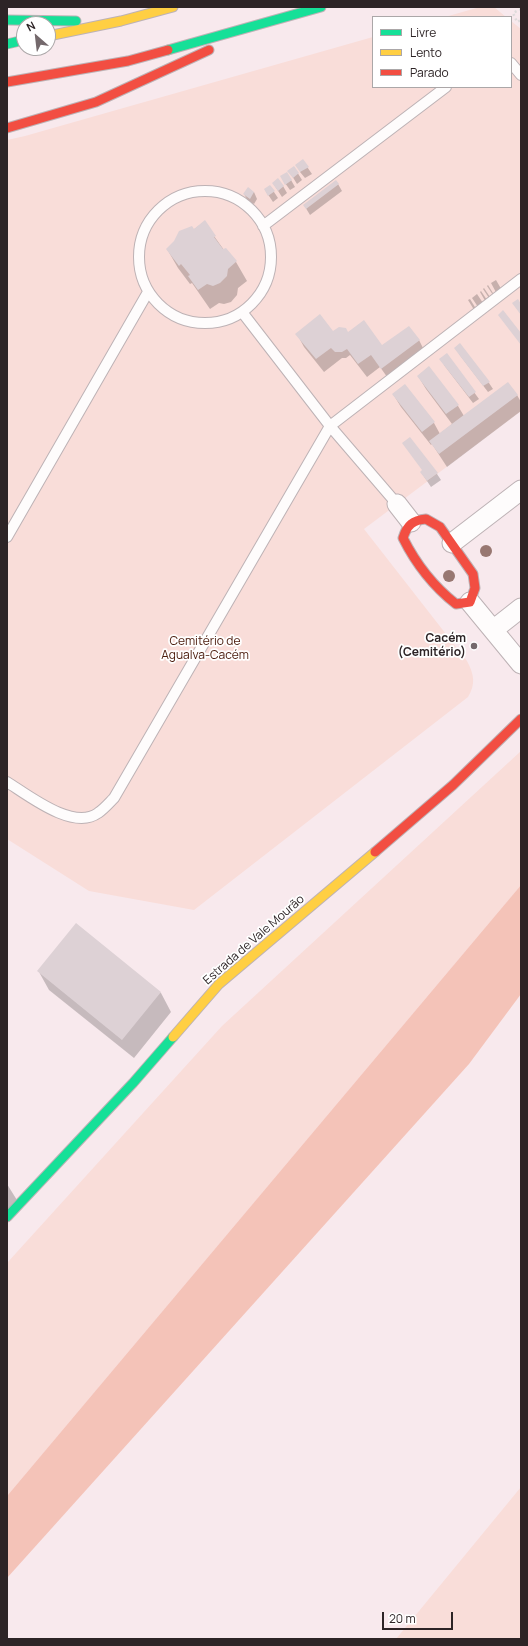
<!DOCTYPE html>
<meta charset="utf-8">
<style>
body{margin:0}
#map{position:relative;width:528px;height:1646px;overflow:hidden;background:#f8e9ed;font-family:Manrope,sans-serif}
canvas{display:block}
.frame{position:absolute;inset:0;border:8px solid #2d2426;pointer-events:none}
.legend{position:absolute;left:372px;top:16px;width:140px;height:72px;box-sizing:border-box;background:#fff;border:1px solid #aba7a8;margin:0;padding:5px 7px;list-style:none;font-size:12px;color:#2d2426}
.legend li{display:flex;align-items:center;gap:8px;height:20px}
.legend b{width:20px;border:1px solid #aba7a8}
.north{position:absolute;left:16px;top:16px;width:40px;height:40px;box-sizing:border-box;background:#fff;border:1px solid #aba7a8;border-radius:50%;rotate:332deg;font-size:11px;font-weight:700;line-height:16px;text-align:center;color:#2d2426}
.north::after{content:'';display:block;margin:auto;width:14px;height:18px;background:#74696c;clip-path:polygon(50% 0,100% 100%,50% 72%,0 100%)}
.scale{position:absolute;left:382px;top:1612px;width:71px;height:18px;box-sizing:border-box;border:2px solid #2d2426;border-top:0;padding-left:5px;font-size:12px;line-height:14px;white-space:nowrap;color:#2d2426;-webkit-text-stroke:3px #fff;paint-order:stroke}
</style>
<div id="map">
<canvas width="528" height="1646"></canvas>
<div class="frame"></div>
<ul class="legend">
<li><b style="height:5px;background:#16e098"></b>Livre</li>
<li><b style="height:5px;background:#ffcf43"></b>Lento</li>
<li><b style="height:5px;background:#f24e42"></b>Parado</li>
</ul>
<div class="north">N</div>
<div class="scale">20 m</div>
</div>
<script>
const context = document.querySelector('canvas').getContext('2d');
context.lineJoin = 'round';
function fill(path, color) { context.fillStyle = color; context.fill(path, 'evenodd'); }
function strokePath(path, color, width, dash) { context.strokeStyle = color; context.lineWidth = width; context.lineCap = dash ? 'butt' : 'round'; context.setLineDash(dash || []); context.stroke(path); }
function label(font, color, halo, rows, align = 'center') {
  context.font = font + ' Manrope,sans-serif'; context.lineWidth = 3.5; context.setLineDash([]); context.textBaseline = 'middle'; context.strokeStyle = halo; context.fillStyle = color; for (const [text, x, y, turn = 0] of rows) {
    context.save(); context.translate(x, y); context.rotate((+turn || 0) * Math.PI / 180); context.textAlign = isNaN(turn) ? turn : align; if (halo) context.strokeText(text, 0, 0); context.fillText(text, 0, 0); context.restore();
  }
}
fill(new Path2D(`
 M480,7h14l12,10h-61z
 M511,21l10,8v382l-157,118 103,132c7,13 9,23 1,36l-274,213 -105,-19 -82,-52v-699l18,-4 348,-99v50h138z
 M521,751v134l-514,611v-233l215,-237z
 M521,1487v152h-125z`), '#f9ddd9');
fill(new Path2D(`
 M521,885v109l-52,70 -462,514v-82z`), '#f4c3b8');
fill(new Path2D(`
 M303,161l9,13 -7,4 -5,-6z
 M294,167l8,13 -5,4 -8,-13z
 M291,180l4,7 -5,3 -5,-7z
 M273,183l10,3 4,7 -5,4z
 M338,184l4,7 -32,24 -6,-10z
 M270,186l8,12 -5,4 -8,-12z
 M254,192l3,7 -3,5 -6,-3 -4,-7z
 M204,222l20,28 12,12 11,19 -9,7 -1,7 -6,7 -7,2 -5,-1 -9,6 -18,-26 -2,1 -12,-16 -11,-19z
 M496,280l7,12 -5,4 -7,-13z
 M488,285l8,13h-1l-8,-12z
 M484,288l8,12 -1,1 -8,-12z
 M481,291l8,12 -2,1 -7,-12z
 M477,294l8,12 -5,4 -8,-12z
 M470,299l8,13 -2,1 -8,-13z
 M333,333h15l34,14 37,-7 7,14 -36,27 -10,-14 -13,10 -17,-22 -4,3h-4l-18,14 -20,-25 -7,-13z
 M460,345l29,38 4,6 -5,3 -29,-38z
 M446,354l33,45 -6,4 -29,-38z
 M418,376l40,30 6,10 53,-21 4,7v9l-74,56 -15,-23 -1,1 -30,-38 -8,-13 41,29 6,11 12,-10 -26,-35z
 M421,472l16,2 4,6 -10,7z
 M76,925l85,68 10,19 -37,46 -85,-68 -10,-18z
 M7,1184l13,21 -13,13z`), '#0003');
fill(new Path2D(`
 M303,159l6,8 -9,5 -5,-7z
 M294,166l5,7 -6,5 -6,-7z
 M287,172l5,8 -7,5 -5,-9z
 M278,178l6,8 -6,5 -6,-8z
 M336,180l3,4 -33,25 -3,-4z
 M270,185l5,6 -7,5 -4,-7z
 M248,187l6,5 -4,7 -7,-5z
 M205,220l11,16 -2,1 9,12 3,-1 11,13 -9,8 -1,7 -7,7 -7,3 -6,-2 -9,6 -10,-14 2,-1 -9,-11 -2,2 -13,-17 8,-8 5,-10 13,-5 2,3z
 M518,299l3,5v11l-9,-12z
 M503,310l18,23v12l-23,-30z
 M320,314l13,17 6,-4 7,1 2,4 16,-12 18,25 27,-19 11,14 -39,29 -10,-14 -13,9 -11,-15 -5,3h-7l-4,-4 -15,11 -21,-25z
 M460,343l30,39 -7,4 -29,-38z
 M447,353l29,39 -7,5 -30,-38z
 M429,366l30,39 -13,9 -29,-38z
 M508,382l10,13 -79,59 -10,-13z
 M405,384l30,38 -13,10 -30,-38z
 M410,437l28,36 -11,8 -7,-9 2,-2 -20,-27z
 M76,923l85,69 -39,48 -85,-69z`), '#ddd1d5');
const lane = new Path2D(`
 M511,63l10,12
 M139 257a66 66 0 1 1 132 0a66 66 0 1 1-132 0Z
 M263,226l183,-139
 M242,312l88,114 67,78
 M7,537l141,-245
 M7,782c21,13 66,49 91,31 6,-4 11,-10 16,-15l216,-372 191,-147`);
const street = new Path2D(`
 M397,504l14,18
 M452,543l69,-53
 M470,602l51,62
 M493,630l28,-22`);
const fast = new Path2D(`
 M7,20l69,1
 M7,44l17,-4
 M168,50l153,-43
 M7,1217l126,-134 40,-46`);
const slow = new Path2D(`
 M48,36l73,-15 52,-14
 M173,1037l46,-53 156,-132`);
const jam = new Path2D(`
 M7,82l121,-21 40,-11
 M7,128l89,-26 113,-52
 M426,519l14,8 33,47 2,14 -5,14 -14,2c-23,-18 -40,-40 -53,-66 4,-13 10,-18 23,-19z
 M375,852l78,-67 68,-66`);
strokePath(lane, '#bdb2b5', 12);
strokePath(street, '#bdb2b5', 21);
strokePath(fast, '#bdb2b5', 11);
strokePath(slow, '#bdb2b5', 11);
strokePath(jam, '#bdb2b5', 11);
strokePath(new Path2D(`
 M521,9l-8,4 4,9 4,-2`), '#dedbdb', 2.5, [2, 3]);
strokePath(lane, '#fefcfc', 10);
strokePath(street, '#fefcfc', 19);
strokePath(fast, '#16e098', 9);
strokePath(slow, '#ffcf43', 9);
strokePath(jam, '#f24e42', 9);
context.fillStyle = '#987771';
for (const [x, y] of [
 [486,551],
 [449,576]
]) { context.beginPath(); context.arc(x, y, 6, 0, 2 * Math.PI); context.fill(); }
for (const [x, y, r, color] of [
 [474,646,4,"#74696c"]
]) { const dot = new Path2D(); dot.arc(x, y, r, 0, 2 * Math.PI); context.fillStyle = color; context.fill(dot); strokePath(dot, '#fff', 1.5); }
label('bold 12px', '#2d2426', '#fff', [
 ["Cacém",466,639],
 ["(Cemitério)",466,653]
], 'right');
label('12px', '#4a1a0b', '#fff', [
 ["Cemitério de",205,642],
 ["Agualva-Cacém",205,656]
]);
label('12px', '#2d2426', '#fff', [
 ["Estrada de Vale Mourão",254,940,-41]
]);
</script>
